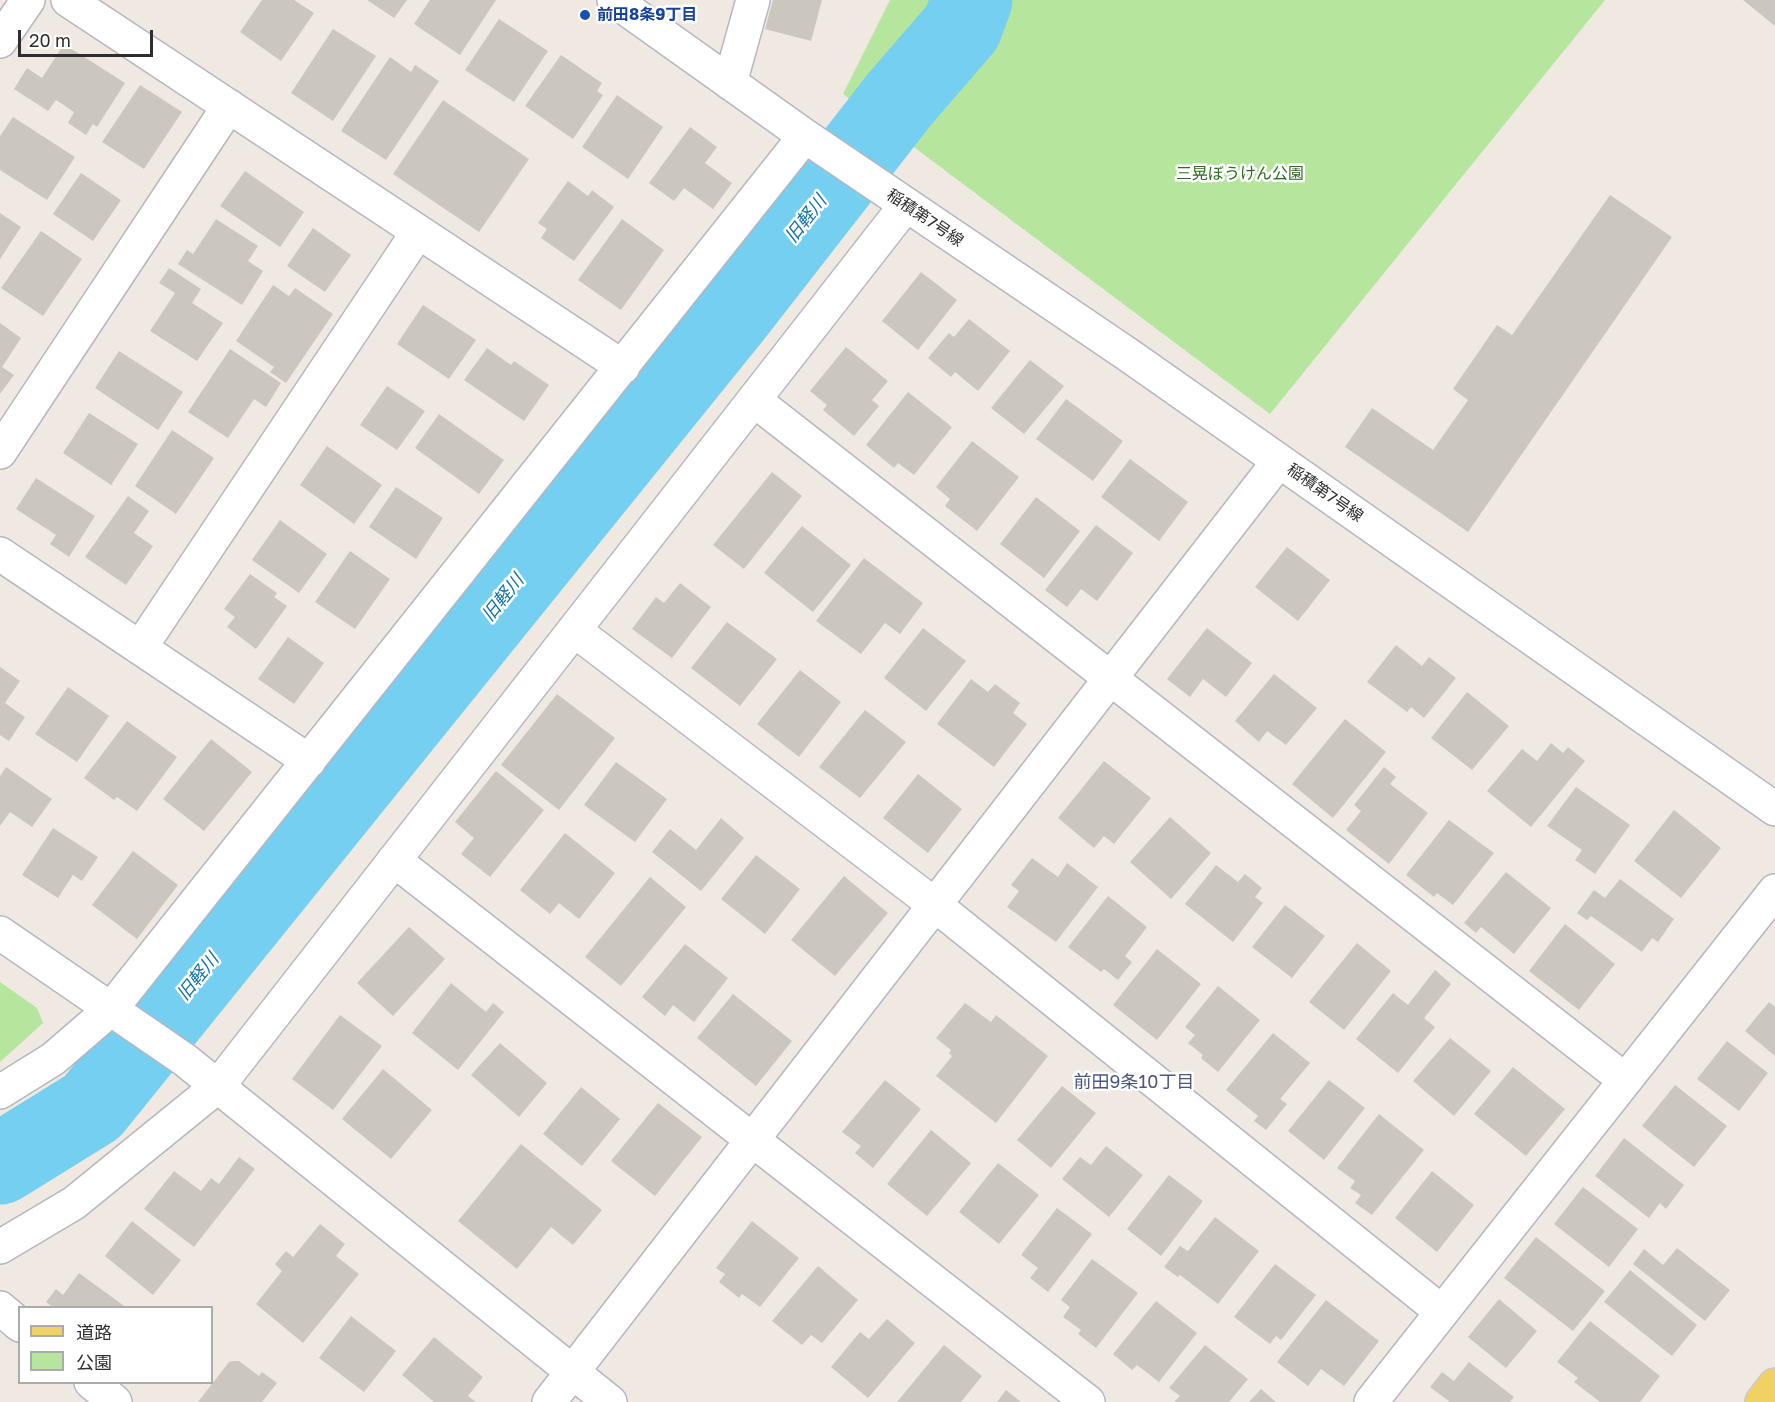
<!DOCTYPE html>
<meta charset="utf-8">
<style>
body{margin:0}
#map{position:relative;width:1775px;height:1402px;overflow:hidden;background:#efe9e1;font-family:"Golos Text","Noto Sans JP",sans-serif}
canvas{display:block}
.legend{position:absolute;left:18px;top:1306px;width:195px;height:78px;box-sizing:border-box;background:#fff;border:2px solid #ababab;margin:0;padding:8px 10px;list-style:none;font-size:18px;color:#2e2e2e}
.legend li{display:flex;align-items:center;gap:12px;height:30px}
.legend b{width:30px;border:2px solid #ababab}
.scale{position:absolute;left:18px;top:30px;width:135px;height:27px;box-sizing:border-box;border:3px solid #2e2e2e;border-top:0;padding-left:8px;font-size:18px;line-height:21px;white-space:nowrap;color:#2e2e2e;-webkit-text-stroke:4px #fff;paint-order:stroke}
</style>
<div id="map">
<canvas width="1775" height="1402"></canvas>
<ul class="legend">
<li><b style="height:8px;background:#f2d163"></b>道路</li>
<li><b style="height:16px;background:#b6e59e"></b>公園</li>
</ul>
<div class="scale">20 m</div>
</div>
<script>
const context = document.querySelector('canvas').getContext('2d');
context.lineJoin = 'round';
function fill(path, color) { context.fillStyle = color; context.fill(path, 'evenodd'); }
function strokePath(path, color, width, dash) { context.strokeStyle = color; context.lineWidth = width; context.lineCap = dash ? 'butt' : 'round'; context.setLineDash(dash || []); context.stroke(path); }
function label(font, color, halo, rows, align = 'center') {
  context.font = font + ' "Golos Text","Noto Sans JP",sans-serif'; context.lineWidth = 5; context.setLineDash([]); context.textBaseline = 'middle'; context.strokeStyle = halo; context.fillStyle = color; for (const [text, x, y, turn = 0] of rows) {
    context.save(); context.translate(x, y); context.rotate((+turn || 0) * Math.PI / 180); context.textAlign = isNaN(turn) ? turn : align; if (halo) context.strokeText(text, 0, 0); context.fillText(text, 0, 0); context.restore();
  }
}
fill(new Path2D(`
 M890,0h715l-335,414 -427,-320z
 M0,982l37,26 6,15 -43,39z`), '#b6e59e');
strokePath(new Path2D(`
 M0,1164l92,-57 642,-795 165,-212 63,-73 10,-27`), '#75cff0', 81);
fill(new Path2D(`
 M262,0h32l20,13 -33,48 -41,-29z
 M367,0h40l-13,18z
 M430,0h66l-36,55 -46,-31z
 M773,0h49l-11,41 -46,-12z
 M1743,0h32v26z
 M499,19l49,32 -34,51 -49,-32z
 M333,29l43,27 -43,65 -42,-28z
 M64,44l61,39 -28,44 -4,-3 -7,11 -18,-12 6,-11 -18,-12 -8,11 -34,-22 13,-21 15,10z
 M561,55l41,28 -5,8 6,4 -30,44 -48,-33z
 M390,57l21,15 4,-7 24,16 -53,79 -45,-29z
 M140,85l42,27 -38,57 -42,-27z
 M617,95l46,32 -35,52 -46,-32z
 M443,100l86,59 -50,73 -86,-58z
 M13,117l62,40 -28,43 -47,-30v-34z
 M690,127l27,20 -12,16 27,20 -19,26 -29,-21 -10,13 -25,-18z
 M245,171l59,41 -24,35 -60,-41z
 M81,173l40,27 -28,41 -40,-27z
 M568,181l20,15 4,-6 22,17 -40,54 -33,-23 6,-9 -9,-6z
 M1610,195l62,42 -204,295 -123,-85 27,-39 61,42 35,-50 -15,-11 44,-64 15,10z
 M0,213l21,14 -21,32z
 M216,219l42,27 -10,15 15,10 -21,34 -64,-41 9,-14 6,4z
 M622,219l42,31 -43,60 -43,-30z
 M313,228l38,27 -26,37 -38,-26z
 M41,231l41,28 -39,57 -42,-28z
 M169,268l32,21 -9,14 31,20 -26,38 -47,-30 25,-38 -16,-10z
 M921,272l36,28 -39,50 -36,-29z
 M273,285l16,11 6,-8 38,26 -47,69 -16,-11 4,-5 -38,-26z
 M423,305l53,35 -27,39 -52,-35z
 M969,319l41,32 -32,40 -23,-19 -4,5 -23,-19 21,-25 5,4z
 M0,323l21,15 -19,29 12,8 -14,19z
 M846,347l42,34 -16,19 7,6 -25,30 -31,-26 4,-5 -17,-14z
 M487,348l24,17 3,-4 35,24 -25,36 -60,-41z
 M230,349l51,34 -15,24 -12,-8 -26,39 -40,-26z
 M119,351l64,41 -25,38 -63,-42z
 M1030,360l34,26 -40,48 -33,-26z
 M387,386l38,25 -28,39 -37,-25z
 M908,392l44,35 -38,48 -16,-12 -4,5 -28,-23z
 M1066,399l57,42 -30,40 -57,-42z
 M89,413l49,31 -27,41 -48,-32z
 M439,414l65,46 -25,34 -64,-46z
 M172,430l42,28 -38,56 -41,-28z
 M972,441l47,36 -42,54 -32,-25 5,-7 -14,-12z
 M327,446l55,39 -28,39 -54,-39z
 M1130,459l58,43 -29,39 -58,-44z
 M772,472l30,24 -58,73 -31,-24z
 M36,478l59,38 -26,41 -19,-13 6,-9 -40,-26z
 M396,487l47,31 -27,41 -47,-32z
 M128,496l21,15 -15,22 19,13 -27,39 -41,-28z
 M1036,497l44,34 -36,47 -44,-34z
 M280,520l47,34 -28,39 -47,-33z
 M1096,525l37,28 -36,48 -16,-12 -14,18 -22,-17z
 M802,526l49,39 -38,47 -49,-39z
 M1287,547l43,33 -32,41 -43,-34z
 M350,551l40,28 -35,50 -40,-27z
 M864,558l59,45 -23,31 -15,-11 -24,31 -45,-33z
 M250,574l27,19 -3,4 13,9 -31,43 -29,-22 8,-10 -11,-8z
 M680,583l31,24 -39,51 -40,-29 24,-32 8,6z
 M727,622l50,37 -37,47 -49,-38z
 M923,628l43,33 -40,50 -42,-33z
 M1207,628l45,35 -26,34 -23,-18 -13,18 -23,-18z
 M288,637l36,26 -30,41 -36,-25z
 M1396,645l26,21 7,-9 27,21 -32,40 -13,-11 -4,5 -40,-30z
 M0,667l20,14 -15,22 20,14 -16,24 -9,-6z
 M800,670l41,32 -42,55 -42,-33z
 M1274,674l43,34 -31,37 -19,-14 -8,11 -24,-21z
 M971,679l17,13 7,-8 25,19 -7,10 14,11 -33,43 -57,-43z
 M68,687l41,29 -32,46 -42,-28z
 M1467,692l42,34 -37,44 -41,-32z
 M557,694l58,44 -56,72 -58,-45z
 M865,710l41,32 -46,56 -41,-31z
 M1345,719l41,33 -53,66 -41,-34z
 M127,721l50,36 -40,54 -20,-14 -3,3 -30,-22z
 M211,739l41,33 -48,59 -41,-32z
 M1551,743l12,10 5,-6 17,14 -54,66 -44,-36 35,-42 15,12z
 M1104,761l47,37 -37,46 -10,-8 -10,12 -36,-30z
 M616,762l51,37 -32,43 -51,-37z
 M6,767l46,32 -20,28 -22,-15 -10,14v-50z
 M1384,767l12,10 -6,7 38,29 -39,51 -43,-34 15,-19 -7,-6z
 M496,771l48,39 -54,67 -29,-23 13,-16 -19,-16z
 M918,774l44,35 -34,44 -45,-35z
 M1576,787l54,38 -35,49 -20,-14 7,-10 -35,-24z
 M1674,810l47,38 -40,50 -47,-37z
 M1170,817l41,36 -40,46 -41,-37z
 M721,818l23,20 -43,53 -49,-39 18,-23 26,21z
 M1449,820l45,33 -41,52 -16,-12 -3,4 -28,-22z
 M53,828l45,29 -16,24 -9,-6 -15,23 -36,-23z
 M565,833l50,40 -36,46 -20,-16 -9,11 -30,-24z
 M133,851l45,34 -41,54 -45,-34z
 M756,855l44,34 -35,45 -44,-35z
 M1032,858l26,19 9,-14 31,24 -42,55 -49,-35 12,-16 -8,-6z
 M1216,865l22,17 7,-8 17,14 -7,9 8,6 -30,39 -48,-38z
 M1506,872l45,36 -37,46 -33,-27 -5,6 -12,-10z
 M844,876l44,37 -53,63 -44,-36z
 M650,877l36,30 -65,79 -36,-29z
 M1620,879l54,40 -16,23 -6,-4 -10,14 -51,-36 -4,4 -10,-7 17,-23 11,8z
 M1108,896l39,31 -22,29 7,6 -14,18 -14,-11 -3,3 -33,-25z
 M1285,905l40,31 -33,42 -40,-31z
 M1565,924l50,40 -36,46 -50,-39z
 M409,927l36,32 -52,57 -36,-33z
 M1357,943l34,28 -47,59 -35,-28z
 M685,944l43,34 -34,44 -21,-17 -8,11 -23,-19z
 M1157,949l44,35 -44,56 -44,-35z
 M1435,970l16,14 -27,34 11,9 -37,46 -42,-34 37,-46 15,12z
 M451,983l35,29 7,-9 11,9 -46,58 -46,-37z
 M1218,986l42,34 -42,52 -17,-14 2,-3 -15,-12 7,-8 -10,-8z
 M733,994l59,47 -36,45 -59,-48z
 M1769,1002l6,5v49l-30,-25z
 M965,1003l26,19 5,-7 52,41 -52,67 -60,-47 16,-20 -3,-3 2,-3 -15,-12z
 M340,1015l42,31 -49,64 -41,-31z
 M1273,1033l37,30 -30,36 7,5 -21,26 -12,-9 4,-5 -32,-26z
 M1450,1038l41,33 -37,45 -41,-35z
 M1727,1041l41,32 -29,38 -42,-32z
 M500,1043l47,40 -28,34 -48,-42z
 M1513,1067l52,42 -39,47 -52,-42z
 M383,1069l49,41 -41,49 -49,-40z
 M885,1080l36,29 -48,59 -18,-15 6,-7 -19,-14z
 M1329,1080l36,28 -41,52 -36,-29z
 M1675,1085l52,41 -33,41 -52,-41z
 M1062,1086l34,27 -45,55 -34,-28z
 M581,1087l39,32 -38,47 -39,-32z
 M658,1103l44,34 -47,59 -44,-35z
 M1379,1114l45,36 -52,65 -17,-12 6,-8 -11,-7 5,-7 -18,-13z
 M931,1130l40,33 -44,53 -40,-32z
 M1624,1138l60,47 -18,24 -6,-6 -11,15 -54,-42z
 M521,1144l81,66 -29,35 -22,-18 -34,42 -59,-48z
 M1106,1146l37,29 -34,42 -47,-38 18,-22 11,8z
 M239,1157l16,12 -61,78 -50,-38 30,-38 27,20 10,-13 8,6z
 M998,1163l41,32 -40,49 -40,-32z
 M1432,1171l42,34 -37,47 -42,-34z
 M1169,1175l34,26 -42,55 -34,-27z
 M1583,1187l55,42 -29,38 -55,-43z
 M1057,1208l35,26 -44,58 -18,-14 8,-10 -17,-13z
 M1215,1217l44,34 -41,53 -38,-29 -2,2 -14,-10 16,-21 8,5z
 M132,1221l49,39 -28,35 -48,-39z
 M752,1221l47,37 -39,49 -18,-13 -3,4 -20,-16 6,-8 -9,-6z
 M320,1224l25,20 -9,12 23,18 -56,69 -47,-39 26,-33 -7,-7 11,-13 7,6z
 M1536,1237l69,54 -32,40 -69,-53z
 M1677,1248l53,42 -25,31 -72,-57 11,-15 19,16z
 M1092,1259l46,34 -42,55 -18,-14 3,-4 -18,-13 7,-10 -9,-7z
 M1275,1264l41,31 -35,45 -5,-4 -6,8 -36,-27z
 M818,1266l40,34 -36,43 -11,-8 -9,10 -30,-24z
 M1630,1270l67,55 -25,31 -68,-54z
 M79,1273l48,35h-73l-8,-6 10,-13 7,6z
 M1499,1299l38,32 -31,37 -38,-31z
 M1326,1300l53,41 -35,45 -23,-17 -13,17 -31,-24z
 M1156,1301l41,32 -38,49 -22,-17 -5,5 -19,-16z
 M351,1316l45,35 -32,41 -45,-34z
 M887,1319l28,24 -47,55 -37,-31 29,-35 9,7z
 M1590,1321l70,55 -20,26h-40l-26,-20 4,-4 -21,-16z
 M434,1337l49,40 -15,19 8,6h-42l-32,-27z
 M944,1345l38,31 -21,26h-64z
 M1205,1345l43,34 -19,23h-55l6,-6 -11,-8z
 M234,1361h5l20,15 3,-4 15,11 -15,19h-64l31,-40z
 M1469,1362l45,35 -4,5h-60l-20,-15 12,-15 12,9z
 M1261,1389l15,13h-27z
 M1006,1390l15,12h-24z`), '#cbc7bf');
const minor = new Path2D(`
 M68,0l555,367
 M614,0l191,136 322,218 648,455
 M0,41l28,-41
 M730,83l23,-83
 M754,400l871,680
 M0,452l229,-346
 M0,554l309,207
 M574,630l361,275 507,407
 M140,648l278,-416
 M394,860l694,542
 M0,933l185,127 425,342
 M0,1092l53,-33 58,-50 694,-873
 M0,1247l74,-44 144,-117 688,-881
 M0,1308l20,17
 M91,1382l24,20
 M549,1402l730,-941
 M1371,1402l404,-511`);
const major = new Path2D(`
 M1762,1402l13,-17`);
strokePath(minor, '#b4b7c1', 36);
strokePath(major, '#c9c9c9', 36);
strokePath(minor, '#fff', 33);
strokePath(major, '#f2d163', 33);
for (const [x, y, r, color] of [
 [585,15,6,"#1a4fb4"]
]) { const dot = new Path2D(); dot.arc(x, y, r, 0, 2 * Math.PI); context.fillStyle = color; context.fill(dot); strokePath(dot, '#fff', 2); }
label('bold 16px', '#164399', '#fff', [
 ["前田8条9丁目",597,15]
], 'left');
label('16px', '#2c6e1b', '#fff', [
 ["三晃ぼうけん公園",1240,174]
]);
label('16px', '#2e2e2e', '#fff', [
 ["稲積第7号線",925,218,34],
 ["稲積第7号線",1325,493,35]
]);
label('italic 18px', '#0d6fa3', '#fff', [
 ["旧軽川",806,219,-52],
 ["旧軽川",503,598,-51],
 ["旧軽川",198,977,-51]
]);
label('18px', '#4d5680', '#fff', [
 ["前田9条10丁目",1134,1082]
]);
</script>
